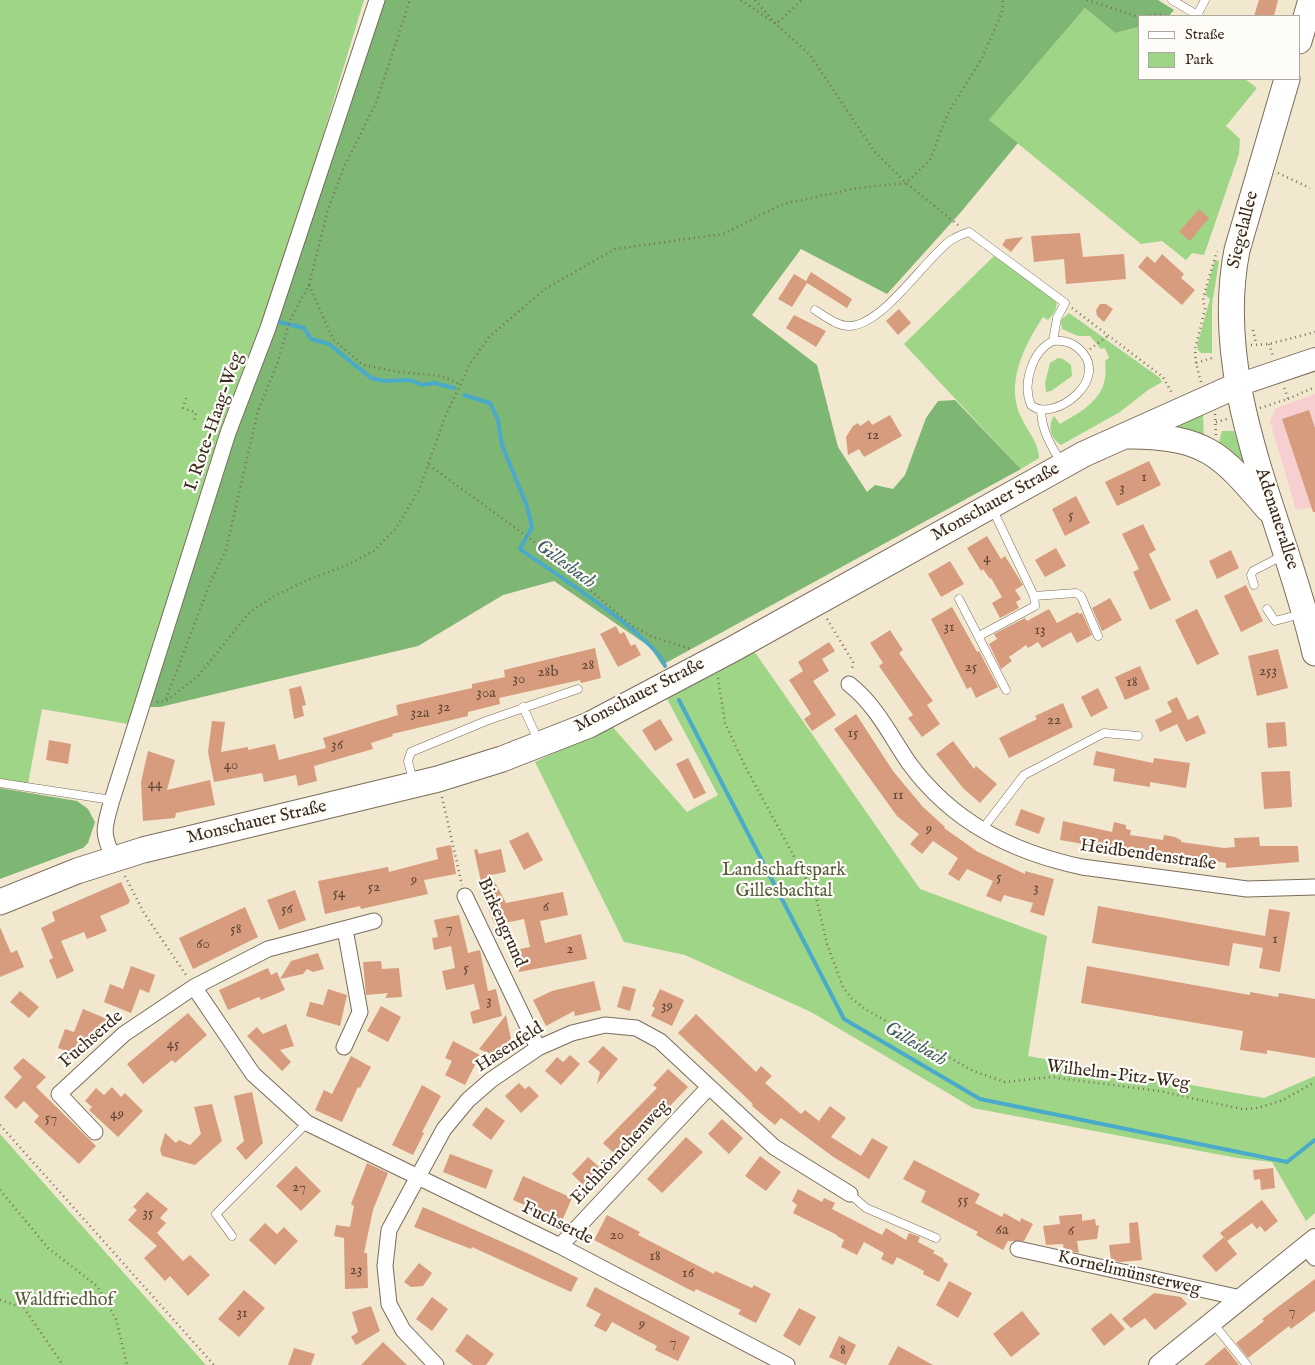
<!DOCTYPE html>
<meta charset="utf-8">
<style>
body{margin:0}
#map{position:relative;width:1315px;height:1365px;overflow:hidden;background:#f1e8cf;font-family:"IM FELL English",serif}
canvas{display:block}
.legend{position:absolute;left:1138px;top:15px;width:162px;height:65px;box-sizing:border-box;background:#fdfcf7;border:1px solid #afa8a0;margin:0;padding:6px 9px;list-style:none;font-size:15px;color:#3b2a1e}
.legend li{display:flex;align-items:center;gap:10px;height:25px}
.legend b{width:25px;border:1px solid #afa8a0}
</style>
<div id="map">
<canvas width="1315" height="1365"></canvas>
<ul class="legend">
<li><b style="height:6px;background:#fff"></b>Straße</li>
<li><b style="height:14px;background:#9ed587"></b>Park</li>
</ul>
</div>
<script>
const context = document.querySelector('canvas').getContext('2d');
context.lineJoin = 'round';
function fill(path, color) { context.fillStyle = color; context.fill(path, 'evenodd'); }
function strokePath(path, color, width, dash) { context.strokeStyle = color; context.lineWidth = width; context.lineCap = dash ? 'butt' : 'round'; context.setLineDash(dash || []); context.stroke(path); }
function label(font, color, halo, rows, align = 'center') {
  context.font = font + ' "IM FELL English",serif'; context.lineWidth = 4.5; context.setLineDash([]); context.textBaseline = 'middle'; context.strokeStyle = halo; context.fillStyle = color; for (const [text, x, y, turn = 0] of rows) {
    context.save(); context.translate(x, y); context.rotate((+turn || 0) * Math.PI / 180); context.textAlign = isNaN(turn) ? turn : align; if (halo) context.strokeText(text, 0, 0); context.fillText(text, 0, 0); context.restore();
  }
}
fill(new Path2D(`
 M1315,394v113l-19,3 -26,-89 6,-13z`), '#f7cfd0');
fill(new Path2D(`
 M0,0h364l-99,327 -51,132 -86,265 -86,-15 -14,75 -28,-4z
 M1085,8l30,25 24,-6v52h106l12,9 -31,38 14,13 -1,15 -35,101 -12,-2 -6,7 -24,-19 -21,3 -152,-124z
 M994,256l62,45c2,8 -3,13 -8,19l-5,-3c-19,29 -39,68 -21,102 6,13 17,24 17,39l-18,11 -117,-125z
 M1215,260l4,1 -7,44v48h-11l-3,-3 -1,-5 13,-46 -5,-4z
 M1069,313l91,65 2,4 -14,8 -28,22 -59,33c-10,-7 -14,-18 -7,-29l6,8c28,-16 50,-29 45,-63l4,-3 -4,-10 -4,1 -11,-13h-12l-16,-7 -1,-9z
 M1058,358l5,1 8,6 1,11 -21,15 -5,1 -1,-9 5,-20z
 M1203,413l1,29 -38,-13z
 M1222,431h12l14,44 -31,-26z
 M754,651l166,238 127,47 -19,120 236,42 51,-22v137l-9,8 -34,-59 -35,-4 -264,-50 -162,-96 -126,-57 -61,-13 -89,-180 76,-37 76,87 31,-17 -52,-98z
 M0,1134l206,231h-206z`), '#9ed587');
fill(new Path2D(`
 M382,0h776l16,10 -5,6h-30v11l-24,6 -30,-25 -96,112 29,23 -57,69 -74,82 -86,-45 -49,66 65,50 21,82 29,45 8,-7 18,4 12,-14 21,-57 12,-17 17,-1 66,69 -359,196 -12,-18 -96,-66 -51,14 -85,51 -258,61h-10l73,-246z
 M0,788l77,13 11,8 7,13 -7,21 -5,5 -83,31z`), '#7eb674');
strokePath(new Path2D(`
 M275,321l29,7 7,11 18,5 42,34 13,3 26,-1 12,5 12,-2 20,5
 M464,395l26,8 8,17 4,25 25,61 5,21 -12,22c29,21 136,88 145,117
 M679,700l165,319 136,80 307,63 28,-22`), '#4aaac9', 4);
fill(new Path2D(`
 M1259,0h19l-4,16h-20z
 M1199,209l10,9 -19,23 -11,-9z
 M1080,233l3,24 41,-3 2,25 -60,5 -2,-25 -30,3 -3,-26z
 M1023,237l-12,15 -9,-7 4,-6z
 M1162,254l22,20 -3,4 14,12 -13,15 -44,-38 9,-11 8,7z
 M811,272l41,27 -5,9 -40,-25 -15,24 -14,-8 16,-25 12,7z
 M1100,304h6l7,5 -9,13 -7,-6 -1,-6z
 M899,309l12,14 -13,12 -12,-14z
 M794,315l32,16 -10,16 -30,-19z
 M1309,410l6,18v84h-2l-31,-93z
 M890,415l12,21 -38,21 -5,-8 -11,6 -2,-18 7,-11 5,-3 2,3 9,-6 3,5z
 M1149,461l12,24 -44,21 -12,-24z
 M1076,496l14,27 -25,13 -13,-27z
 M1143,524l13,26 -7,4 22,46 -21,10 -17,-38 6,-3 -17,-35z
 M987,536l14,23 4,-3 18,29 -8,5 6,9 -5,3 3,6 -19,10 -8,-15 10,-6 -11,-19 -1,1 -7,-10 -2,2 -14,-23z
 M1056,548l10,18 -21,11 -10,-17z
 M1231,550l8,18 -22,11 -8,-18z
 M950,561l14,23 -23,13 -13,-23z
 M1246,585l17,36 -22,11 -17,-36z
 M1110,598l12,22 -20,11 -10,-23z
 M952,607l25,45 2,-1 19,36 -22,11 -5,-11 -4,2 -36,-70z
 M1049,609l8,14 21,-11 1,2 3,-1 10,22 -15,8 -6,-11 -29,16 -4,-6 -10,6 -2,-3 -17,12 3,4 -11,8 -12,-25 8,-5 -3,-5 31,-16 2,3z
 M1197,609l22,45 -22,11 -22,-45z
 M616,626l4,8 4,-2 7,14 4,-2 6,11 -23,12 -18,-33z
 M890,630l13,20 -4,3 34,48 -6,4 13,19 -18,13 -14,-19 5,-3 -34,-49 4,-3 -13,-20z
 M829,642l6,9 -13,8 7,12 -16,10 23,34 -24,16 -8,-12 7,-5 -22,-34 14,-9 -5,-9z
 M595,648l6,30 -20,5 -1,-3 -81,18 1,6 -32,8v4l-76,18 1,2 -22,7 2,6 -59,17 3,15 -19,5 -2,-11 -32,7 -2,-9 -48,9 -6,-30 4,-31 13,1 -4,30 27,-5v3l27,-6 4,16 47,-12 -3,-10 75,-23 -2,-10 76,-17v-4l33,-7 -1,-7z
 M1278,649l10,39 -31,8 -9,-40z
 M1140,666l10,23 -25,11 -10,-23z
 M301,686l5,19 -4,1 2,10 -10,3 -5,-30z
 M1098,688l10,20 -17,9 -10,-20z
 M1177,697l11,23 10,-5 8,18 -20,9 -9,-18 -17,8 -5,-12 17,-8 -5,-10z
 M1063,703l10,24 -64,31 -10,-20 38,-19 -2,-3z
 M856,714l37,57 30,36 22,20 -1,1 34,24 47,22v-3l29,8 -10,37 -14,-4 3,-9 -29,-8 -3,7 -15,-6 7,-15 -26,-12 -8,12 -11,-7 10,-16 -25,-17 -11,13 -12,-10 9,-10 -22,-18 -63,-87z
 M660,719l13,21 -18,11 -13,-21z
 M1285,722l2,24 -19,2 -2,-25z
 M49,740l22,4 -3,20 -22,-4z
 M953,741l21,28 2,-3 21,18 -17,19 -17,-15 -27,-34z
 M148,751l27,9 -8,30 43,-10 5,25 -39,8 -1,5 -32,3 -2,-39z
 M1096,751l57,12 1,-5 36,5 -4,25 -36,-6v5l-37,-6 2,-12 -22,-4z
 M688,758l18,35 -12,6 -18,-35z
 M1290,771l2,36 -28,2 -3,-37z
 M1021,809l24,9 -6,16 -24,-9z
 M1063,821l49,11 2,-10 12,3v4l5,1 -1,5 33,5 1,-5 11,2 6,3v2l43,6 11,-1 -1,-9 25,-1 1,9h38l1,16 -73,6v-5l-18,-3 -1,4 -77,-15v3l-70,-12z
 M528,832l15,28 -19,10 -15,-29z
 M451,845l5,29 -32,6 4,14 -67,15 -1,-3 -35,8 -7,-33 70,-14 1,5 49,-13 -2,-11z
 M477,849l2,5 22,-5 5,23 -15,3 15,28 57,-11 5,23 -28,6 5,22 36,-9 6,25 -68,13 -4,-22 15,-3 -6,-28 -29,6 -16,-38 3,-1 -8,-36z
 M121,882l9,19 -2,3 -28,12 7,15 -20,8 -3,-7 -23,9 13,30 -17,8 -8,-19 4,-2 -12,-30 14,-7 -3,-9z
 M295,890l11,30 -27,10 -12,-30z
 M1098,906l167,30 4,-27 21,3 -10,60 -21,-4 4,-20 -30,-5 -4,23 -137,-23z
 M245,907l13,30 -65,32 -14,-31z
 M459,915l9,38 12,-3 8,41 8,-2 6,27 -29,8 -3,-12 10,-3 -6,-25 -28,6 -4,-19 13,-3 -4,-22 -17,4 -2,-12 6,-1 -4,-17z
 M0,927l11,26 6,-3 7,17 -24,10z
 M318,953l6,16 -11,3 -6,-3 -4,5 -23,5 5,11 -24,10 -2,-3 -31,13 -9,-20 49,-22 3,7 6,-3 3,7 11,-18z
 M381,961l1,8 17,-1 3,29 -17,1 3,-5 -22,2 -3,-33z
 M131,966l24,9 -6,18 -9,-4 -9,24 -27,-11 6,-18 13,5z
 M1087,966l163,29v-3l28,5 1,-4 36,6v59l-48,-8v4l-27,-4 3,-19 -162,-28z
 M594,981l7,29 -26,6 -1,-5 -28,15 -13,-26 19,-9z
 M623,986l13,3 -6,22 -13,-4z
 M328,989l19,6 -7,31 -34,-10 4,-14 13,3z
 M660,989l24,11 -12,26 -21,-10 4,-8 -3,-2z
 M20,991l19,16 -10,11 -19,-16z
 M381,1006l20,11 -13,25 -21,-11z
 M83,1009l24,10 -8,20 -9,-4 -8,22 -24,-9 7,-19 9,3z
 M188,1013l19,22 -32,28 -3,-3 -29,24 -16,-20z
 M696,1014l60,58 5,-6 11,10 -7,7 36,31 4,-4 14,11 11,-15 16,12 -15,19 30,19 11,-18 16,9 -19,32 -37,-23 -51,-38 -6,7 -23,-19 1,-2 -75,-71z
 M506,1015l5,24 -17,17 -15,-7z
 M286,1024l8,22 -14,4 11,12 -9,9 -35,-35 10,-9 6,7z
 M453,1041l27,14 -15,30 -20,-10 7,-14 -7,-3z
 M603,1046l15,13 -21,25 3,-12 -12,-10z
 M570,1055l10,9 -19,21 -16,-14 12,-14 6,5z
 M351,1056l20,11 -11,21 -2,-1 -16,35 -27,-12 9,-20 8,4z
 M23,1058l23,19 -10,10 60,59 -17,18 -45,-42 5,-6 -15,-15 -8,8 -12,-12 18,-20 -9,-9z
 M668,1069l20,18 -68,72 -17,-16 54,-55 -4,-3z
 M519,1083l6,6 4,-3 10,10 -18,17 -16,-17z
 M422,1085l19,11 -19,36 2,1 -11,22 -21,-10z
 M112,1087l9,10 4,-4 18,18 -25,26 -29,-27 3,-3 -7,-6 11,-13 8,7z
 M252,1092l11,51 -17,17 -10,-12 8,-7 -10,-45z
 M212,1104l10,37 -27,24 -33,-9 -2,-6 5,-17 11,10 3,-3 11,5 11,-11 -7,-27z
 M486,1107l19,14 -14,19 -19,-15z
 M722,1119l21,19 -14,16 -21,-20z
 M686,1137l17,15 -41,41 -15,-14z
 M450,1154l43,16 -7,19 -43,-17z
 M760,1156l21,16 -15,19 -21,-15z
 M588,1157l19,17 -17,18 -18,-18z
 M914,1160l66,34 -5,9 27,14 2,-4 16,9 1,-4 12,6 -9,17h-16l-5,9 -27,-15 2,-3 -57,-30 5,-11 -23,-12z
 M367,1163l21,10 -15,37 -9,43h3l1,35 -23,1 -1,-51 -10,-2 2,-11 14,2 4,-21 -3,-2z
 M296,1166l25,25 -20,20 -25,-25z
 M1273,1168l2,20 -14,2 -1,-11 -6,1 -1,-10z
 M523,1176l49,22 -10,23 -49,-21z
 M798,1189l24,13 2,-4 11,5 -3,6 50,26 4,-7 20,12 3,-7 11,4 -2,5 17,9 -2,2 11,6 -1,2 5,3 -9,18 -16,-8 1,-3 -27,-14 -4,8 -12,-6 3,-6 -20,-11 -7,13 -16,-8 3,-7 -7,-4v-1l-44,-22 4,-8 -5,-4z
 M147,1192l21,17 -8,9 6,5 -9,10 26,28 7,-6 20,20 -22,21 -18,-20 -5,5 -21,-23 13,-12 -29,-26 9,-10 -4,-3z
 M1262,1200l16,21 -13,11 -5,-6 -3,3 -5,-6 -25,18 10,13 -21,18 -14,-16 22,-19 2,3 -6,-7z
 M423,1207l104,46 51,25 -7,14 -99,-45 -1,2 -57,-22z
 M1082,1214v7l13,-2 1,7 3,-1 -2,14 -20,2 2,12 -15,-3 -1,-6 -17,1 -3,-19 17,-2 -1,-8z
 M607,1215l33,17 -2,3 76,39 1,-3 37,17 2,-3 17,9 -15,29 -18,-9 3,-4 -45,-21 -2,3 -100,-52z
 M1138,1222l4,38 -21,2 -10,-2 -2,-15 21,-2 -1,-20z
 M265,1223l12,11 7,-7 14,14 -23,24 -26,-25z
 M419,1263l13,10 -9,13 -12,1 -7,-5z
 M1315,1279v32l-24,18 -2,-3 -41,32 -12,-15 28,-22 -2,-2z
 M949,1281l23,12 -14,25 -22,-13z
 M595,1287l95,50 -12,24 -23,-11 2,-4 -45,-24 -6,10 -12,-6 7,-12 -15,-8z
 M244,1290l21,18 -26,29 -21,-18z
 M1154,1293l27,4 6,7 -32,26 -10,-12 -14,10 -9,-9z
 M432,1297l16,12 -16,22 -16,-12z
 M371,1306l9,25 -24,14 -5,-8 7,-5 -6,-20z
 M799,1308l17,9 -16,29 -17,-10z
 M1022,1311l18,23 -29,23 -18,-23z
 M1111,1313l14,16 -21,17 -13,-17z
 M467,1334l27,20 -8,11h-13l-18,-14z
 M839,1336l17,9 -10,20 -17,-8z
 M383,1342l24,23h-46z
 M898,1346l35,19h-45z
 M1225,1347l14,18h-35z
 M294,1348l21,6 -4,11h-23z`), '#d79c7e');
const service = new Path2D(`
 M1172,0l27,16
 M1197,15l8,-15
 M815,310c11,7 22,16 35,16 34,-2 74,-66 101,-86 5,-3 12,-6 18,-8l96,71 -8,15 -4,23
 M1053,341c10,-1 18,1 25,7 36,30 -25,76 -47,57 -9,-21 1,-54 22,-64z
 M1041,411c1,20 10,35 21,53
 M992,508l42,88
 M1254,585l-3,-10 2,-4 29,-15
 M959,599l47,91
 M1267,609l8,12 26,-7
 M979,636l56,-30 -1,-10 42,-3 5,3 17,40
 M523,707l16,35
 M413,781l-5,-20 3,-9 75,-31 92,-32
 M0,783l112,17
 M981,831l43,-56 80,-42 34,3
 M850,1194l16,14 70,30
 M232,1236l-16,-22 91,-91
 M1212,1322l35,43`);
const minor = new Path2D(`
 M849,684c27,21 41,51 60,79 43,59 103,89 173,104l165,22 68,-2
 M114,859c-13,-27 -10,-31 -2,-59l116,-367 40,-105 109,-328
 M465,896l73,152
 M194,987l59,87 54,49 253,123 227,119
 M344,1047l16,-35 -15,-83
 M95,1132l-36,-38 65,-60 70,-47 74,-38 106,-28
 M560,1246l149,-159
 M1306,1247l9,11
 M1018,1249l223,49
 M436,1365l-33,-35 -14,-26 -4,-38 4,-36 55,-101 24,-29 23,-20 47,-32 34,-15 33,-8 31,3 24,13 114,106 76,47`);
const tertiary = new Path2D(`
 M1159,1365l156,-126`);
const secondary = new Path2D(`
 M1238,385l77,-26`);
const primary = new Path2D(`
 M1299,41l12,-41
 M1287,79l-50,171c-27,139 48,271 78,403
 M1130,436c76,1 90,17 138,73
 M0,902l77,-31 66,-21 295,-71 64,-20 87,-34 144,-76 351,-195 154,-69`);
strokePath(service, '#7b6c5c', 9);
strokePath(minor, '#7b6c5c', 17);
strokePath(tertiary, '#7b6c5c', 22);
strokePath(secondary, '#7b6c5c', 24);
strokePath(primary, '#7b6c5c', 27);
strokePath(new Path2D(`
 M741,0l35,24 34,31 64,96 32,32 52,42
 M755,0l21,24 26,-24
 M1087,0l52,17
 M1145,16l12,-2 10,2
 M1278,173l32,15
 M309,285l24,54 30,26 36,7 43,4 17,8
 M1072,308l91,69 10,18
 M1253,330l3,13
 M1269,344l4,12
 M1251,345l18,-1 46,-12
 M1090,349l19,-14
 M1196,363l-1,-14 10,-40 -2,-11 14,-47
 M1201,382l-5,-19 19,-6
 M186,398l-3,10 13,5 -2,8
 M1288,399l27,-12
 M1260,408l28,-9 -4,-12
 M1215,414l1,22
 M1216,422l11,-3
 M429,465l103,75 100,86 21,11 38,12
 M827,619l26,43 -1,8
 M718,678l7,45 21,45 70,129 11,47 16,43 8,11 14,11 108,62 32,11 46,-5 108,14 83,18 16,-1 25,-8 32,-18
 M166,699l44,-116 16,-33 32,-139 19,-47 13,-44 19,-35 19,-76 17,-44 31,-62 34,-103
 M157,702l9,-1 32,-25 52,-64 26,-17 34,-16 37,-14 27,-14 22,-23 23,-38 26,-73 25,-53 19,-27 56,-48 70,-40 108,-15 60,-30 75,-16 48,-5 24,-23 17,-45 35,-57 20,-46 1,-12
 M442,797l20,88
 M125,876l19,37 42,62
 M0,1125l214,240
 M0,1190l48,58 49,38 19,33 11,46
 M0,1300l24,8 39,57`), '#7b6c5c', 2.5, [1, 4]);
strokePath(service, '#fff', 8);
strokePath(minor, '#fff', 15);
strokePath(tertiary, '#fff', 20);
strokePath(secondary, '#fff', 22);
strokePath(primary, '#fff', 25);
label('15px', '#624636', null, [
 ["12",873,436],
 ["1",1144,478],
 ["3",1122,489],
 ["5",1071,516],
 ["4",987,559],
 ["31",949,628],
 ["13",1040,631],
 ["28",588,666],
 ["25",971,668],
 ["253",1268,672],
 ["28b",548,673],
 ["30",519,680],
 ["18",1132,683],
 ["30a",486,694],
 ["32",444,708],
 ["32a",420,714],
 ["22",1054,721],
 ["15",853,734],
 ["36",337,746],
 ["40",231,766],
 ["44",155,785],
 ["11",898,796],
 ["9",929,830],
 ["5",999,878],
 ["9",414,881],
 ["52",374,888],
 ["3",1036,889],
 ["54",339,894],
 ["6",546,908],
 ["56",287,910],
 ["7",449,929],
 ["58",236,930],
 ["1",1275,940],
 ["60",203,945],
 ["2",570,950],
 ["5",466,969],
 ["3",489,1002],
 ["39",667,1007],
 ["45",173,1045],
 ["49",117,1115],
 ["57",51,1119],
 ["27",299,1188],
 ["55",963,1201],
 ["35",148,1214],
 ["6a",1002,1231],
 ["6",1071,1232],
 ["20",617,1236],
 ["18",655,1257],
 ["23",356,1271],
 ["16",688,1274],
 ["7",1292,1312],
 ["31",242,1314],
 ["9",642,1325],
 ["7",673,1343],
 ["8",843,1351]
]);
label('18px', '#3b2a1e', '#fdfcf7', [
 ["Siegelallee",1244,230,-76],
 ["I. Rote-Haag-Weg",215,422,-71],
 ["Monschauer Straße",996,503,-29],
 ["Adenauerallee",1276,519,72],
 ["Monschauer Straße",640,696,-27],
 ["Monschauer Straße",257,823,-13],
 ["Heidbendenstraße",1148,856,8],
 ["Birkengrund",501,923,66],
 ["Fuchserde",92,1040,-41],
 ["Hasenfeld",510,1048,-33],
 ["Wilhelm-Pitz-Weg",1118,1076,7],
 ["Eichhörnchenweg",621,1153,-47],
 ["Fuchserde",557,1224,26],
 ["Kornelimünsterweg",1129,1274,13]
]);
label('18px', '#595d3e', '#fdfcf7', [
 ["Landschaftspark",784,871],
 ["Gillesbachtal",784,892],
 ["Waldfriedhof",64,1301]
]);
label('italic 19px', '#415d62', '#fdfcf7', [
 ["Gillesbach",565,565,36],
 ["Gillesbach",915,1045,31]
]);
</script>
